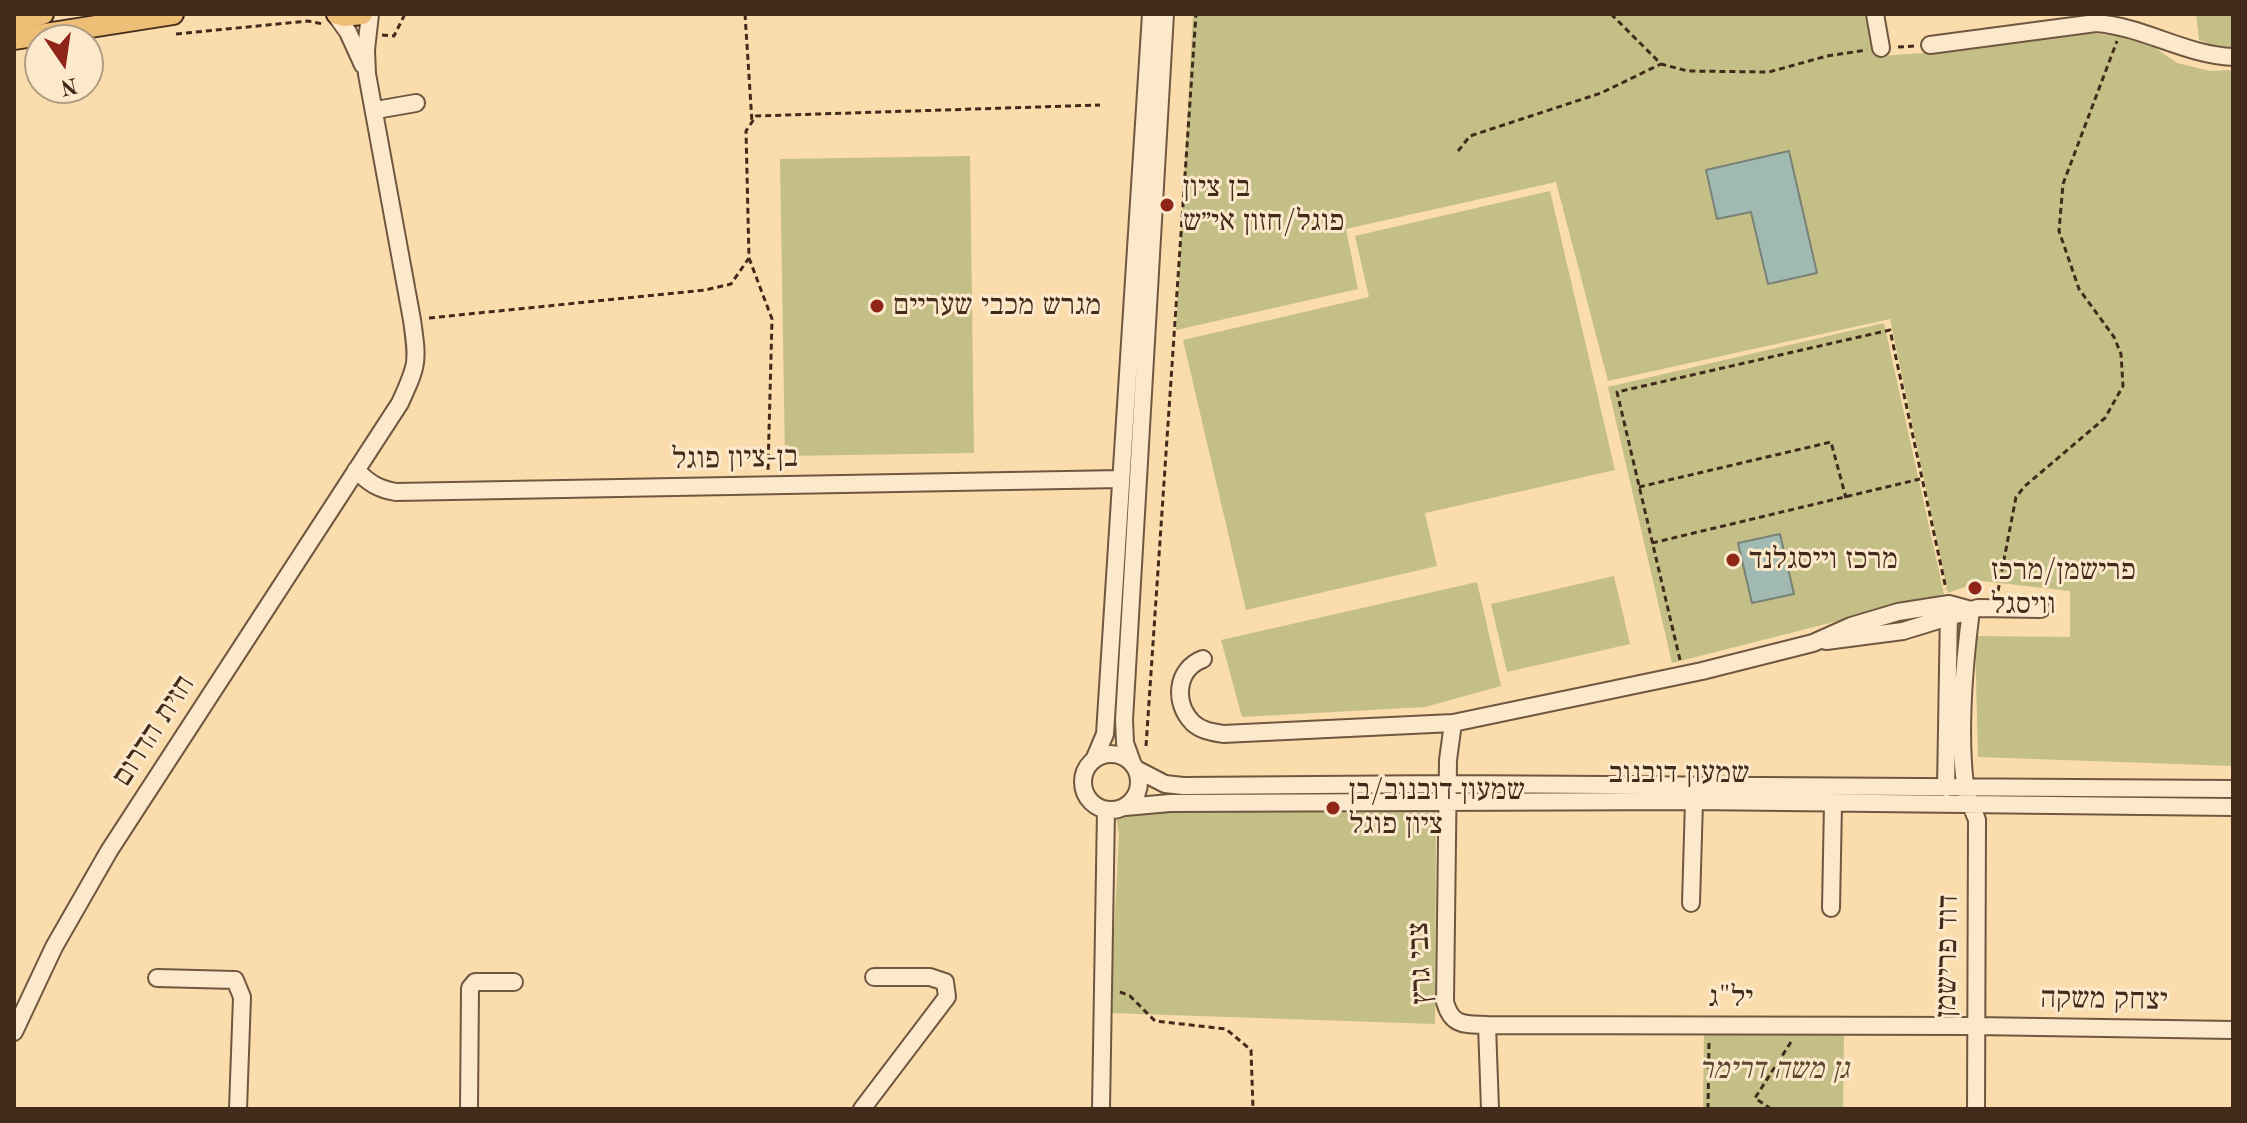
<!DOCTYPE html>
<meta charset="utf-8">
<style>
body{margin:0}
#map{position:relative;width:2247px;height:1123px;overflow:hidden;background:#fadcad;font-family:"Old Standard TT",serif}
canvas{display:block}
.frame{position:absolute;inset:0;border:16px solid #422b1b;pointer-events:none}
.north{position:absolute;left:24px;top:24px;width:80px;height:80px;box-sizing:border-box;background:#fce8ca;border:2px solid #b29c84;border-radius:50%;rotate:167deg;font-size:22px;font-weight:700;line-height:32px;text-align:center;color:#422b1b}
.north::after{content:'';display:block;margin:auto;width:28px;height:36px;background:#8f2418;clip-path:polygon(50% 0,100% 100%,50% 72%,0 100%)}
</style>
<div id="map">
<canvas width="2247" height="1123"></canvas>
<div class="frame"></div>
<div class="north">N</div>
</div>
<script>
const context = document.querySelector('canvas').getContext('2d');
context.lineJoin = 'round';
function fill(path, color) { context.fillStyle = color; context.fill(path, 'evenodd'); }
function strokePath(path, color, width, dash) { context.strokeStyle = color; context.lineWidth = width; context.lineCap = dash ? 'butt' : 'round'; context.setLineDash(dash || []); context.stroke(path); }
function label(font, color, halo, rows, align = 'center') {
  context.font = font + ' "Old Standard TT","Frank Ruhl Libre",serif'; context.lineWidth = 6; context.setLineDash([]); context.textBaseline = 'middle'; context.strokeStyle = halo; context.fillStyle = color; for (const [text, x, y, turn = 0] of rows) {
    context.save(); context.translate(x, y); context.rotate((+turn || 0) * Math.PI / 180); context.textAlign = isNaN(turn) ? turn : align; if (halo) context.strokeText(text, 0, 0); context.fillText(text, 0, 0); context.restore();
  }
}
fill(new Path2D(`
 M1193,14h679l8,42 43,-3 162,-21 59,8 33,23 33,8 23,-1v696l-255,-9 -3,-121 95,1v-46l-88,-10 -34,12 -58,-274 -282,62 -52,-199 -210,47 12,60 -182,41z
 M2196,14h37v33l-11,2 -23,-9z
 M970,156l4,297 -189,3 -5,-297z
 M1550,191l65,279 -190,43 12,53 -191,44 -63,-270 186,-43 -14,-61z
 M1884,323l60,271 -272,69 -64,-276z
 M1614,576l16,68 -123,28 -16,-68z
 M1477,582l24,104 -76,21 -183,10 -21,-77z
 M1131,807l305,1 -1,216 -325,-11 9,-180 -3,-16z
 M1704,1032h140l-1,77h-140z`), '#c4bf86');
const water = new Path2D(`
 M1789,151l28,122 -49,11 -17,-72 -34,7 -11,-49z
 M1780,534l14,60 -42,9 -14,-60z`);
fill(water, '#a0bab2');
strokePath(water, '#7a8176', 2);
const minor = new Path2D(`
 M335,14l13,18 15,33
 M1875,14l6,34
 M1930,45l166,-22c49,4 89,32 137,34
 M376,110l40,-7
 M356,470c13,13 22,19 40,22l725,-13
 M1971,610c-7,55 -13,119 -6,175 1,11 8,24 12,35l-1,289
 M1826,641l77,-10 75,-23 63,1
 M1203,659c-27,10 -30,44 -10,64 9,8 19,9 30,11l230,-11 249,-52 111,-28 38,-17 47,-14 51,-8 22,6
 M1453,723l-5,37 -3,242c7,25 20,22 42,23l3,84
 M1083 782a28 28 0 1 1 56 0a28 28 0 1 1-56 0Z
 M1094,760l11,-26 46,-720
 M1133,765l-8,-22 -1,-23 41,-706
 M1136,769l29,15 18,2 265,-2 785,5
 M1946,788l3,-178
 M1125,807l45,-4 524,-2 539,6
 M1691,903l3,-102
 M1831,908l2,-105
 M157,978l78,2 7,17 -4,112
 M1487,1025l488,1 258,4
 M14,1032l40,-85 55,-96 291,-448c18,-39 18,-41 12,-83l-45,-246 -1,-24 4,-36
 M469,1109l1,-121 5,-6h39
 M862,1109l85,-112 -2,-15 -15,-5h-56
 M1101,1109l5,-299`);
const major = new Path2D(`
 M337,14l7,2 18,-2
 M14,19l29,-5
 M14,39l159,-25`);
strokePath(minor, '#705740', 20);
strokePath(major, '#422b1b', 24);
strokePath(new Path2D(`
 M745,14l7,108
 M1611,14l50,50 27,7 81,1 58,-16 40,-6
 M176,34l132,-13 15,3
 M382,35l12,1 11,-22
 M1898,47l17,-1
 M1458,151l12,-15 131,-43 60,-29
 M749,258l23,61 -4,151
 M429,318l276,-28 26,-6 18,-26 -3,-127 10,-15 344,-11
 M1639,487l192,-45 15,56
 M1652,543l268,-64
 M1998,591l18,-94 9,-11 80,-68 18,-32 -2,-32 -7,-17 -35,-48 -20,-58 4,-47 54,-143
 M1680,660l-63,-268 273,-62 56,259
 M1146,746l50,-732
 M1120,992l10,4 25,25 71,8 25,21 2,59
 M1708,1109l1,-68
 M1771,1109l-16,-11 36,-56`), '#422b1b', 3, [6, 4]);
strokePath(minor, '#fce8ca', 16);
strokePath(major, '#edbe76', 20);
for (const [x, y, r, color] of [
 [1167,205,8,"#8f2418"],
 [877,306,8,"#8f2418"],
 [1733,560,8,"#8f2418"],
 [1975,588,8,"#8f2418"],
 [1333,808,8,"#8f2418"]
]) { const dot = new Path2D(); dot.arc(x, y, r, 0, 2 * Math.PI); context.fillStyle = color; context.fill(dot); strokePath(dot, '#fce8ca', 3); }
label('30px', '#422b1b', '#fce8ca', [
 ["בן ציון",1183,188],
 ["פוגל/חזון אי״ש",1183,222],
 ["מגרש מכבי שעריים",893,306],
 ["מרכז וייסגלנד",1749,560],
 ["פרישמן/מרכז",1991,571],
 ["וויסגל",1991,605],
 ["שמעון דובנוב/בן",1349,791],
 ["ציון פוגל",1349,825]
], 'left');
label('30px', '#422b1b', '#fce8ca', [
 ["בן-ציון פוגל",735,459,-1],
 ["חזית הדרום",154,731,-57],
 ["שמעון דובנוב",1679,774],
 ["דוד פרישמן",1948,956,-89],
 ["צבי גרץ",1421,963,-93],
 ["יל\"ג",1731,998],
 ["יצחק משקה",2104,1000,1]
]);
label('italic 30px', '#5c4930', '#fce8ca', [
 ["גן משה דרימר",1774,1070]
]);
</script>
